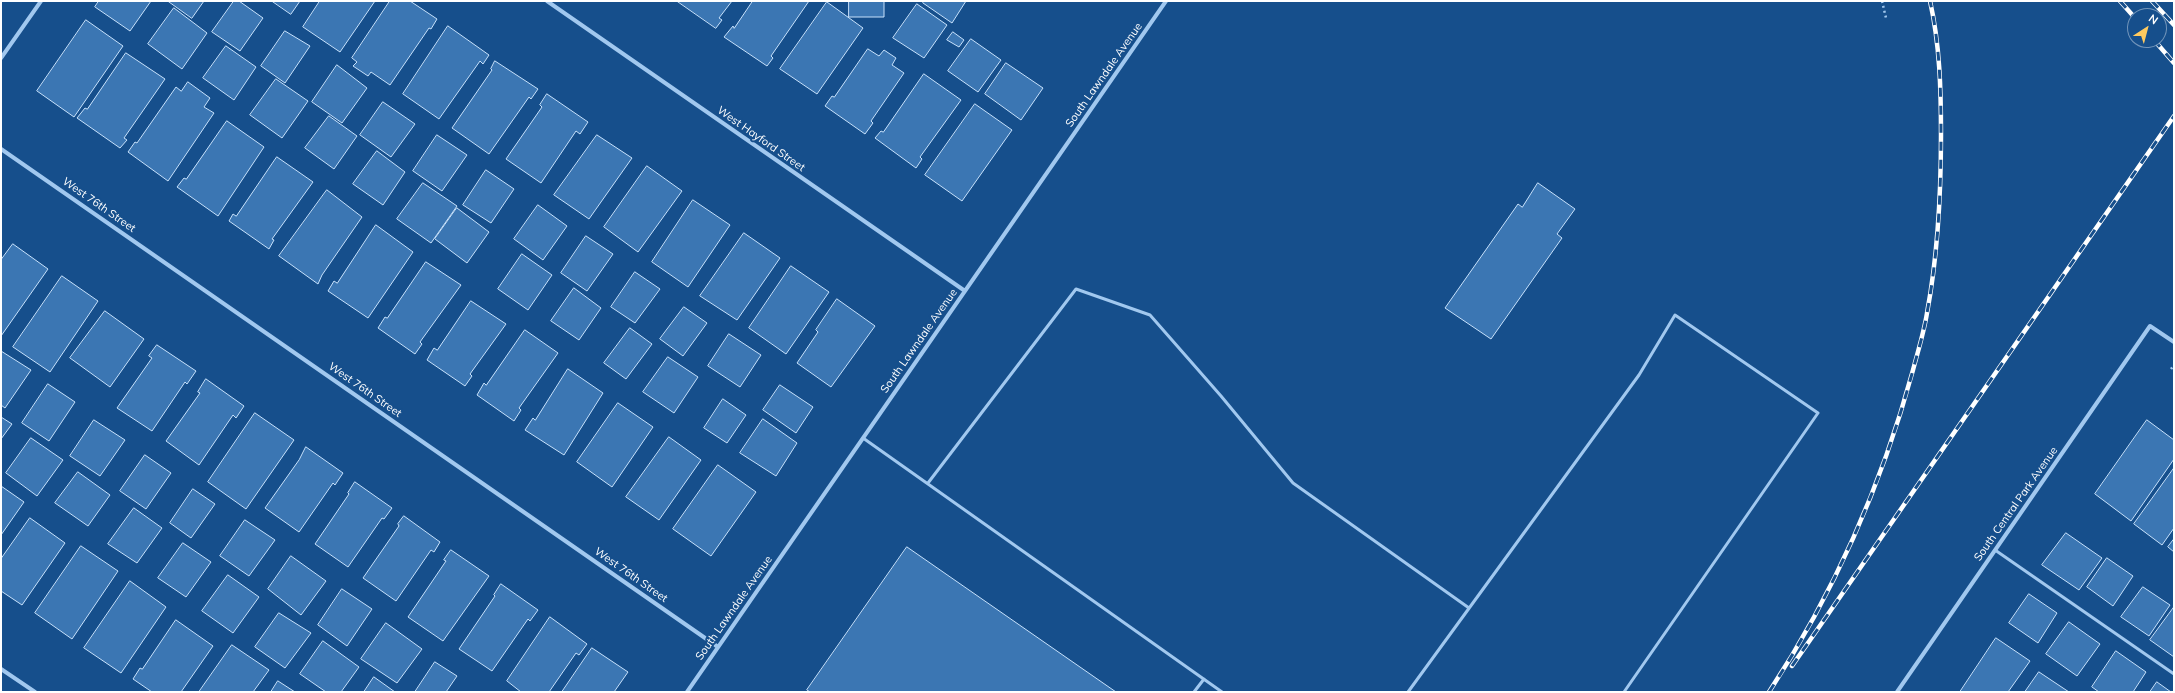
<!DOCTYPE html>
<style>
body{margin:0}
#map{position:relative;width:2175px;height:693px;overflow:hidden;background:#164f8c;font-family:Mulish,sans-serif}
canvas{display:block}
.frame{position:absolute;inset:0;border:2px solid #fff;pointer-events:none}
.north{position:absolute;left:2127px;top:8px;width:40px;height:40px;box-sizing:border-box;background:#164f8c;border:1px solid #7395ba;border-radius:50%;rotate:36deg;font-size:11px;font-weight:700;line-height:16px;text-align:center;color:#fff}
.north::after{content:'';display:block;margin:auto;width:14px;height:18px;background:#ffca5f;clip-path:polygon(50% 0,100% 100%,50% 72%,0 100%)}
</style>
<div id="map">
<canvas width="2175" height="693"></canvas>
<div class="frame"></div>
<div class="north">N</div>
</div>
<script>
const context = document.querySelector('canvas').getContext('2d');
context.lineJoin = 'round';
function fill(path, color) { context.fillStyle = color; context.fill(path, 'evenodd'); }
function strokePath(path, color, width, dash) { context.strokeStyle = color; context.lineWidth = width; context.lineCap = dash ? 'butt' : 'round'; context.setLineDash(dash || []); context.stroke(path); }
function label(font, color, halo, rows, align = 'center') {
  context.font = font + ' Mulish,sans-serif'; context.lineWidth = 4; context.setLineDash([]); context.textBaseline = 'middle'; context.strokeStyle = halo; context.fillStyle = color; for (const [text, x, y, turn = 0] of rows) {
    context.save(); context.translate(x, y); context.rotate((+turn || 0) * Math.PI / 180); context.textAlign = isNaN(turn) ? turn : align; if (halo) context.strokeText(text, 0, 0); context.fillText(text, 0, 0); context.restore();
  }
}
const building = new Path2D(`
 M99,1h52l-21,30 -35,-24z
 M168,1h36l-12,17z
 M234,1h5l24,17 -23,33 -28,-19z
 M272,1h28l-9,13z
 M320,1h55l-35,51 -37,-25z
 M390,1h20l27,18 -6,10 -2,-1 -39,57 -19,-13 -3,4 -15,-10 4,-4 -5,-4z
 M677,1h55l-13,17 3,2 -6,8z
 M753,1h56l-38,55 2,2 -6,8 -43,-29 9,-11 1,2z
 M849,1h35v16h-35z
 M924,1h42l-14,22 -29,-20z
 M827,2l36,26 -46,66 -37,-25z
 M917,4l30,21 -23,33 -31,-20z
 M174,8l33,25 -25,36 -34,-25z
 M86,20l37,26 -49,71 -37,-26z
 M448,26l41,29 -6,9 -3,-3 -41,58 -36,-25z
 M285,31l25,15 -25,37 -24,-17z
 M953,32l11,8 -5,7 -12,-7z
 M971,39l30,21 -23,32 -30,-21z
 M226,46l30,21 -22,33 -31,-22z
 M868,49l11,7 5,-6 12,8 -4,7 12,8 -33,48 2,2 -8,11 -40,-28 7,-10 2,1z
 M126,53l39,26 -41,59 3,2 -7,8 -43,-30 8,-10 2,1z
 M495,61l43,28 -7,10 -2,-2 -40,57 -37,-26 40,-58 -1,-1z
 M1006,63l37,25 -22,32 -36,-26z
 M337,65l30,23 -25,35 -30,-21z
 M924,74l37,26 -41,57 2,2 -6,9 -41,-30 6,-7 2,1z
 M276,79l32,22 -26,37 -32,-23z
 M188,82l22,16 -6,9 10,6 -46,68 -40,-29 7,-10 2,1 39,-56 5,4z
 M547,94l41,28 -8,12 -4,-3 -35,52 -35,-24 36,-52 -2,-2z
 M383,102l32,22 -24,33 -31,-22z
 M975,104l37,26 -50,71 -37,-26z
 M329,116l28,20 -23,33 -29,-21z
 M227,121l37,26 -46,69 -41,-29 7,-9 2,1z
 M437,135l30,20 -25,36 -29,-20z
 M597,135l35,23 -43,61 -35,-24z
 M377,151l28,21 -22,33 -30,-21z
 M277,157l36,25 -41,57 2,1 -5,9 -40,-28 4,-7 3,2z
 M647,166l35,25 -44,61 -34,-25z
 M486,170l28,19 -23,34 -28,-18z
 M423,183l34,23 -26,37 -34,-24z
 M1538,183l37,26 -18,25 5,4 -71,101 -46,-31 73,-104 4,3z
 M327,190l35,27 -40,58 -4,9 -39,-28z
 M693,200l37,25 -42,62 -36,-25z
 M538,205l29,21 -24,34 -29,-21z
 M457,208l32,24 -22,31 -32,-24z
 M376,225l37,27 -45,66 -40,-27 6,-10 3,2z
 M744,233l36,25 -43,62 -37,-24z
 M586,236l27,18 -26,37 -26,-18z
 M13,244l35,25 -47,67v-76z
 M522,254l30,21 -24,35 -30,-21z
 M426,262l35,23 -41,57 2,2 -7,10 -37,-26 7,-11 2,1z
 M791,266l38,26 -43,62 -37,-26z
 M635,272l25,17 -25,34 -24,-16z
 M62,276l36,25 -48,71 -37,-25z
 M574,288l27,20 -22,32 -28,-19z
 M837,299l38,27 -44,61 -34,-24 21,-31 -2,-2z
 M471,301l35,23 -36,50 2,2 -7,10 -38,-26 7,-12 3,2z
 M684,307l23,16 -24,33 -23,-17z
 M105,311l39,28 -34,48 -40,-29z
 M630,328l22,16 -26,35 -22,-16z
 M525,330l33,23 -39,55 2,2 -7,11 -37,-26 7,-12 2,2z
 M729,334l32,21 -21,32 -32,-21z
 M157,345l39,26 -9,13 -2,-2 -33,49 -35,-23 35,-50 -3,-2z
 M1,351l30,19 -26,38 -4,-3z
 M668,357l30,20 -24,36 -31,-21z
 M568,369l35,24 -39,62 -39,-25 8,-12 2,2z
 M206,379l38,27 -8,12 -3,-3 -34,50 -33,-24 34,-48 -2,-1z
 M48,384l27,18 -26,39 -27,-18z
 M780,385l33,22 -17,26 -33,-23z
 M723,399l23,16 -19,28 -23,-15z
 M618,403l35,24 -41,60 -35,-25z
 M255,413l39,27 -48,69 -38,-27z
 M1,417l11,7 -11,15z
 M763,419l34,24 -21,33 -36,-23z
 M94,420l31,20 -25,36 -30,-20z
 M2147,420l27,20v19l-43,62 -36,-27z
 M669,437l32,23 -42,60 -33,-23z
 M31,438l32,22 -26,36 -31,-23z
 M306,447l37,26 -8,12 -2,-2 -34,49 -34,-24 34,-48z
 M145,455l26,18 -25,36 -26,-18z
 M718,465l38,27 -45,64 -38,-27z
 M2174,468v60l-12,17 -28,-21z
 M78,472l32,23 -22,31 -33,-23z
 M355,482l37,26 -8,11 -2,-1 -34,49 -33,-23 34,-50 -1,-1z
 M1,486l23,16 -23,33z
 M193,489l22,15 -24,34 -21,-15z
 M134,508l28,20 -25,35 -29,-19z
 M404,516l36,26 -6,10 -3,-2 -35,51 -33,-23 36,-52 -1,-2z
 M30,518l35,25 -43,62 -21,-14v-32z
 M245,520l30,20 -26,36 -29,-20z
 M2066,533l36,25 -23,32 -37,-25z
 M2174,539v13l-6,-5z
 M183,543l28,19 -25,35 -28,-19z
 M81,546l37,25 -46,68 -37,-26z
 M907,547l209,145h-306l-3,-2z
 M451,550l38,26 -46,65 -35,-24 38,-56 -2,-1z
 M291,556l35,25 -25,34 -33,-26z
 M2107,558l26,18 -20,30 -26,-19z
 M228,575l31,22 -26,36 -31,-22z
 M130,581l36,26 -45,66 -37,-25z
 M501,584l37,26 -8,11 -2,-2 -36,52 -33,-22 36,-53 -1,-1z
 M2143,587l27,18 -21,31 -28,-19z
 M342,589l30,20 -25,37 -29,-21z
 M2029,594l28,19 -19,30 -29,-20z
 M2174,607v50l-24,-17z
 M279,613l32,20 -26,35 -30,-21z
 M550,617l37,27 -8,11 -3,-2 -27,39h-28l-14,-11z
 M176,620l37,26 -32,46h-29l-19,-13 7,-11 2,1z
 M2069,622l31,22 -23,32 -31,-22z
 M386,623l36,26 -25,34 -36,-24z
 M1996,638l34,23 -22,31h-48z
 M323,641l36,26 -18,25h-15l-26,-18z
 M232,645l37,25 -16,22h-54z
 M592,648l36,24 -14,20h-52z
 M2116,651l30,21 -13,20h-34l-7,-5z
 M435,662l22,14 -11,16h-31z
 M2039,672l30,20h-44z
 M374,677l21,15h-31z
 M278,681l17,11h-24z
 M2157,682l14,10h-21z`);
fill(building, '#3b76b3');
strokePath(building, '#c7e1fb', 1);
strokePath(new Path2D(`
 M1882,1l4,17
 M2171,369l3,-4`), '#a1c8ef', 2.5, [2, 3]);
strokePath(new Path2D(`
 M863,438l359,254
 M928,483l148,-194 74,26 71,81 72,87 176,125
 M1995,550l179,124
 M1194,692l10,-13
 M1408,692l231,-317 36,-60 143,98 -194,279`), '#a1c8ef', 3);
strokePath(new Path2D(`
 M547,1l418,290
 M1,58l40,-57
 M1,149l717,498
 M1,669l34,23
 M687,692l479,-691
 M1897,692l253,-366 24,16`), '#a1c8ef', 4);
const rail = new Path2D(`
 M2120,1l15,17
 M2152,1l22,24
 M2154,40l20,23
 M1792,666l382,-550
 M1769,692c65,-99 113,-208 144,-322 5,-19 11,-38 14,-57 11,-59 14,-118 14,-178 0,-44 -1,-90 -11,-134`);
strokePath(rail, '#fff', 4.5);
strokePath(rail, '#164f8c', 3, [9]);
label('11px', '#fff', '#164f8c', [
 ["South Lawndale Avenue",1104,75,-55],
 ["West Hayford Street",761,139,35],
 ["West 76th Street",99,205,35],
 ["South Lawndale Avenue",919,341,-55],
 ["West 76th Street",365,390,35],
 ["South Central Park Avenue",2016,504,-55],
 ["West 76th Street",631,575,35],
 ["South Lawndale Avenue",734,608,-55]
]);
</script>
